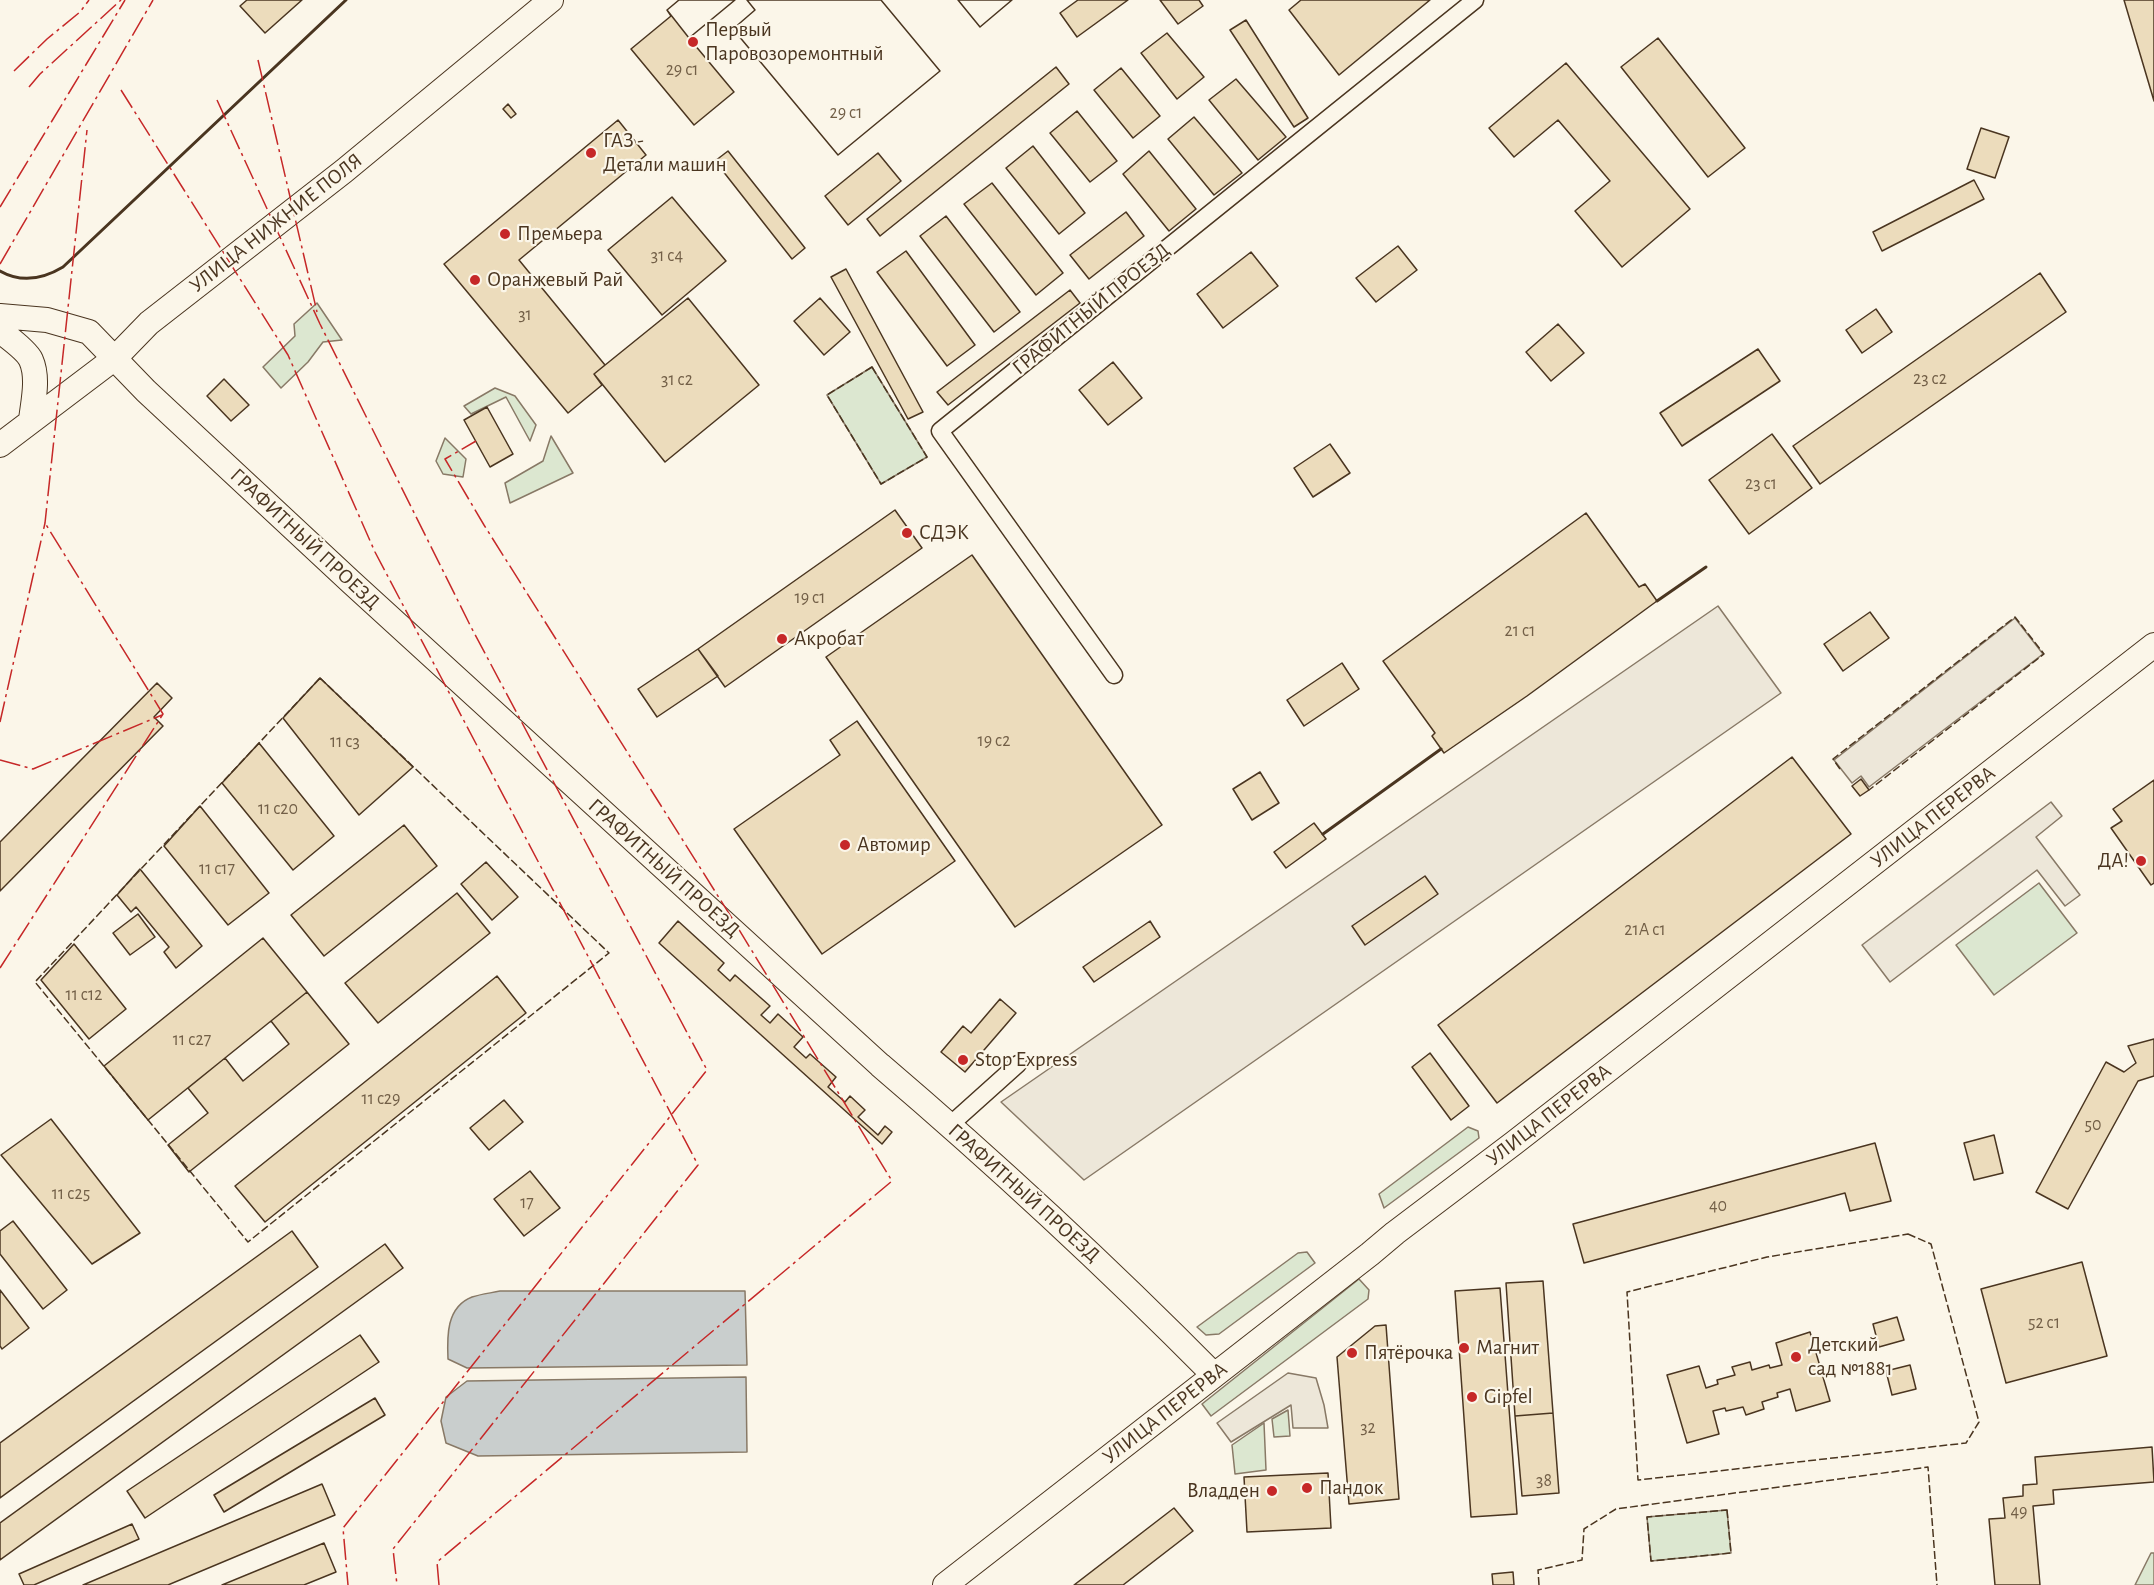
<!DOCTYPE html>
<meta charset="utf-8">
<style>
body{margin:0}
canvas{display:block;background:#fbf6e9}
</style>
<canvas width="2154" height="1585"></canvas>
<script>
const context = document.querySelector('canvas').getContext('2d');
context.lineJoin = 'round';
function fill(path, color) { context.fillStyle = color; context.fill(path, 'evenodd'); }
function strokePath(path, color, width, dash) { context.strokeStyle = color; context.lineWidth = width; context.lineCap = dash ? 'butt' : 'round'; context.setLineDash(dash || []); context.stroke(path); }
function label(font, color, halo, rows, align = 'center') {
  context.font = font + ' "Alegreya Sans",sans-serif'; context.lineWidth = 4.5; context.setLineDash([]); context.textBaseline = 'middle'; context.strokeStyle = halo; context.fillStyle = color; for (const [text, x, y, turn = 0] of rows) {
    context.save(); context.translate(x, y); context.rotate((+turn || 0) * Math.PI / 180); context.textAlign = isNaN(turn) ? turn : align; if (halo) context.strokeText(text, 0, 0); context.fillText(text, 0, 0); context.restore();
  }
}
const green = new Path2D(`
 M317,303l25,37 -19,2 -15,20 -27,26 -18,-21 32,-31 -1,-12z
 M872,367l55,90 -46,27 -54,-89z
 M495,388l20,8 21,29 -6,16 -24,-44 -35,17 -7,-8z
 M551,436l22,37 -63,30 -5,-20 38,-22z
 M445,438l21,21 -3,18 -20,-3 -7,-13z
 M2039,883l38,50 -83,62 -38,-50z
 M1468,1127l10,4 1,7 -95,70 -5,-14z
 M1307,1252l8,11 -96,71 -13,1 -9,-8 101,-74z
 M1359,1279l10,11 -1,9 -157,117 -9,-12z
 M1288,1410l2,26 -16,1 -2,-18z
 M1264,1423l2,47 -31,4 -3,-29z
 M1727,1510l4,43 -80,8 -4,-44z
 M2151,1553h3v32h-19z`);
fill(green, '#dce7d0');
strokePath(green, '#887966', 1.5);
const parking = new Path2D(`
 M1718,606l63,87 -697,487 -83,-78z
 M2015,618l28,36 -174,133 -8,-11 -9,7 -18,-23z
 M2051,802l11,14 -26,21 44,58 -15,11 -28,-36 -147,112 -28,-37z
 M1288,1373l28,5 8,27 4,23h-35l-2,-23 -60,37 -14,-19z`);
fill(parking, '#ede7d9');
strokePath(parking, '#887966', 1.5);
const water = new Path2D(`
 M500,1291h245l2,74 -280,3 -19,-9c-1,-22 -2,-52 24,-62 9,-3 19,-4 28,-6z
 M746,1377l1,75 -269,4 -32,-13 -5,-22 5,-24 21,-16z`);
fill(water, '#c9cecd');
strokePath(water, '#887966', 1.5);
const building = new Path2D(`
 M247,0h55l-37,33 -25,-27z
 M679,0h56l-46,38 -22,-28z
 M679,0h56l-46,38 45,54 -40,33 -63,-76 40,-33 -4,-6z
 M747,0h134l59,71 -102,84 -105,-126 22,-19z
 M747,0h134l59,71 -102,84 -105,-126 22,-19z
 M958,0h54l-32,27z
 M958,0h54l-32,27z
 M1078,0h50l-51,37 -17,-24z
 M1160,0h39l4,6 -25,18z
 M1301,0h129l-91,75 -50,-65z
 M2124,0h30v101z
 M1246,20l62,98 -14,9 -64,-97z
 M1167,33l37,44 -27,22 -36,-46z
 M1658,38l87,110 -37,29 -87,-110z
 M1566,63l124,146 -68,58 -47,-56 35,-30 -52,-61 -44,37 -25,-29z
 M1056,67l13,17 -189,152 -13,-17z
 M1121,68l39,48 -27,22 -39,-48z
 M1236,79l50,58 -28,23 -49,-60z
 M508,104l8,10 -5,4 -8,-9z
 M1077,111l40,50 -27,21 -40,-49z
 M1194,117l48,56 -28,22 -46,-56z
 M618,120l28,35 -127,105 86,105 -11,9 8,11 -34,28 -124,-149z
 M1981,128l28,9 -14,41 -28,-9z
 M1033,146l52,67 -26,21 -53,-66z
 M728,151l77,97 -13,11 -77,-98z
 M1149,151l47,58 -27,22 -46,-57z
 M878,153l23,28 -53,44 -23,-29z
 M1974,180l10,19 -102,52 -9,-19z
 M992,183l71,90 -27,22 -72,-91z
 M672,197l54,64 -64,54 -54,-65z
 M1126,212l18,24 -55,43 -19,-24z
 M946,216l74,96 -26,20 -74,-96z
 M1398,246l19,24 -41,32 -20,-24z
 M906,251l69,94 -28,21 -70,-94z
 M1251,252l27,34 -55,42 -26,-34z
 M846,269l77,143 -15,7 -77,-142z
 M2040,273l26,39 -246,172 -27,-38z
 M1070,290l10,13 -132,102 -11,-13z
 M688,298l71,87 -94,77 -71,-88z
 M820,298l30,34 -26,23 -30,-34z
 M1876,309l16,23 -30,21 -16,-23z
 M1558,324l26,29 -33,28 -25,-29z
 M1758,349l22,32 -98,65 -22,-33z
 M1113,362l29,36 -34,27 -29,-35z
 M224,379l25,26 -18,16 -24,-25z
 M487,407l26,47 -23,13 -26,-47z
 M1772,434l40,54 -63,46 -40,-54z
 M1330,444l20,29 -37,24 -19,-29z
 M895,510l27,38 -197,139 -27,-38z
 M1586,513l53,74 6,-3 12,17 -130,95 -83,57 -12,-17 3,-3 -52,-72z
 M972,555l190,270 -147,102 -189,-270z
 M1870,612l19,26 -46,33 -19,-27z
 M698,649l20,27 -61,41 -19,-28z
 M1342,663l17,26 -55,37 -17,-26z
 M320,678l93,89 -54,48 -76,-97z
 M157,683l15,15 -18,19 9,9 -163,165v-49z
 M857,721l98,140 -133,93 -88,-125 106,-74 -10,-15z
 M259,743l75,93 -41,34 -71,-87z
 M1792,757l59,77 -354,269 -59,-78z
 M1260,772l19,31 -27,17 -19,-31z
 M1861,779l8,11 -9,6 -8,-10z
 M2154,780v103l-3,2 -40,-57 11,-7 -9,-12z
 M200,806l69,87 -41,32 -64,-79z
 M1314,823l12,16 -40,29 -12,-16z
 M404,825l33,41 -113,90 -33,-41z
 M486,862l32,35 -26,23 -31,-36z
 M140,869l62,77 -26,22 -12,-16 5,-5 -33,-40 -5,5 -14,-17z
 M1425,876l13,18 -73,51 -13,-19z
 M457,893l33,40 -112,90 -33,-40z
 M138,914l17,23 -25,18 -17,-22z
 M678,921l46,42 -6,7 12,11 5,-6 35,31 -9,9 9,8 8,-9 25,23 -9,10 12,11 4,-4 26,23 -8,10 17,15 5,-6 15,14 -7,7 20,18 7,-9 7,6 -10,12 -223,-201z
 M1150,921l10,16 -66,45 -11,-15z
 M263,938l44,54 -159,128 -44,-54z
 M74,944l52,65 -37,30 -48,-59z
 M497,976l29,37 -261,209 -30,-36z
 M307,992l42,52 -160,128 -21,-27 40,-32 -20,-25 37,-30 18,23 46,-37 -18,-23z
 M1000,999l16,14 -51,59 -24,-20 22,-26 8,7z
 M2154,1039v37l-16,5 -70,128 -32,-17 70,-130 18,10 12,-9 -8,-17z
 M1430,1053l39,53 -18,14 -39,-53z
 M504,1100l19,22 -34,28 -19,-22z
 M51,1119l89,114 -48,31 -91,-109z
 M1994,1135l9,38 -29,7 -10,-37z
 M1875,1143l16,58 -41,10 -5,-18 -261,70 -11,-39z
 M530,1171l30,37 -36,28 -30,-37z
 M13,1221l54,69 -24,19 -43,-55v-23z
 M292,1231l26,36 -318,231v-55z
 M385,1244l18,24 -403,292v-37z
 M2082,1262l25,94 -101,27 -25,-94z
 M1543,1281l10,132 -38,3 -9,-133z
 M1500,1288l17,226 -46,3 -16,-226z
 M0,1290l29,38 -27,21 -2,-3z
 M1897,1317l7,23 -25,7 -6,-23z
 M1386,1325l13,174 -50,5 -12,-147 38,-31z
 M1810,1332l20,69 -34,10 -6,-22 -13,4 1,4 -16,5 2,7 -18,6 -3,-8 -17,4 -1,-3 -12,3 6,23 -32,9 -20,-68 32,-9 7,22 12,-4 -1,-4 18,-5 -3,-8 18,-5 2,8 17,-5 1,3 12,-3 -6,-22z
 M360,1335l19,27 -234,156 -18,-27z
 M1910,1365l6,24 -24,6 -6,-24z
 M375,1398l10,17 -161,97 -10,-17z
 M1553,1413l6,80 -37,3 -7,-80z
 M2152,1447l2,35 -101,8 1,14 -21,2 7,79h-45l-6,-66 16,-1 -2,-20 20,-2v-11l14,-1 -2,-27z
 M1328,1473l3,55 -84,4 -3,-55z
 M322,1484l13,31 -167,70h-85z
 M1174,1508l19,23 -70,54h-49z
 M132,1524l7,15 -105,46h-10l-5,-11z
 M324,1543l12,29 -32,13h-82z
 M1513,1572l1,13h-21l-1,-11z`);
fill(building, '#ecdcbc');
strokePath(building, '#4a3520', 1.5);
const street = new Path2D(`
 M1114,675l-174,-244 535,-431
 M950,1125l68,-61`);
const secondary = new Path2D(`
 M0,316l47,4 42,12 57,59 205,191 529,483c116,99 227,202 334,310
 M0,331c8,6 27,20 31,29 8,18 2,42 0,60
 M0,445l115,-87 34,-35 195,-152 207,-171
 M945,1585l425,-331 25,-21 119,-90 640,-498`);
strokePath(street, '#4a3520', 19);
strokePath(secondary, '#4a3520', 26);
strokePath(street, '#fbf6e9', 16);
strokePath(secondary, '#fbf6e9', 24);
strokePath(new Path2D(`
 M872,367l55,90 -46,27 -54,-89z
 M320,678l289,275 -361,289 -213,-260z
 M1840,769l-7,-10 182,-142 29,37 -175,136
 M1908,1234l23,10 48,178 -13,21 -328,37 -11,-188 140,-35z
 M1727,1510l4,43 -80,8 -4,-44z
 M1539,1585l-1,-15 44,-10 2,-31 32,-20 312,-42 9,118`), '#4a3520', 1.5, [8, 3]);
strokePath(new Path2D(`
 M0,271c21,12 43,8 63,-4l283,-267
 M1657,601l49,-34
 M1323,834l118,-85`), '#4a3520', 3);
strokePath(new Path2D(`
 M258,60l59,252
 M14,71l33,-32 33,-27 9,-12
 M29,87l11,-13 81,-74
 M121,90l167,265 87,197 323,613 -305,384 4,36
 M217,100l103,224 151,303 236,443 -364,458 5,57
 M0,207l125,-207
 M0,264l153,-264
 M0,722l45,-199 42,-393
 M0,760l33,9 129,-54
 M0,968l163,-254 -118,-191
 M439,1585l-2,-23 455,-381 -157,-258 -251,-398 -39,-66 31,-18`), '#c62828', 1.5, [21, 4.5, 3, 4.5]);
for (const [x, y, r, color] of [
 [693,42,6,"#c62828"],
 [591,153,6,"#c62828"],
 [505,234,6,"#c62828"],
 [475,280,6,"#c62828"],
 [907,533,6,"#c62828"],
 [782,639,6,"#c62828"],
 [845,845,6,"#c62828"],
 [2141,861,6,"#c62828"],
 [963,1060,6,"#c62828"],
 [1464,1348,6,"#c62828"],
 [1352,1353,6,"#c62828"],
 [1796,1357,6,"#c62828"],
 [1472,1397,6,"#c62828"],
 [1307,1488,6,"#c62828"],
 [1272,1491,6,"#c62828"]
]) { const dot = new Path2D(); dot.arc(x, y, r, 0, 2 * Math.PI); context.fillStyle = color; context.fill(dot); strokePath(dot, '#fbf6e9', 2); }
label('18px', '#725f47', null, [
 ["29 c1",682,70],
 ["29 с1",846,113],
 ["31 с4",667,256],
 ["31",525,315],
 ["23 с2",1930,379],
 ["31 с2",677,380],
 ["23 с1",1761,484],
 ["19 с1",810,598],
 ["21 с1",1520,631],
 ["19 с2",994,741],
 ["11 с3",345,742],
 ["11 c20",278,809],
 ["11 c17",217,869],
 ["21А с1",1645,930],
 ["11 с12",84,995],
 ["11 с27",192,1040],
 ["11 c29",381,1099],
 ["50",2093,1125],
 ["11 с25",71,1194],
 ["17",527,1203],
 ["40",1718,1206],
 ["52 с1",2044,1323],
 ["32",1368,1428],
 ["38",1544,1481],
 ["49",2019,1512]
]);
label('21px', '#4a3520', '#fbf6e9', [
 ["Первый",705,30],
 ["Паровозоремонтный",705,54],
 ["ГАЗ -",603,141],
 ["Детали машин",603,165],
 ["Премьера",517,234],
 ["Оранжевый Рай",487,280],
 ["СДЭК",919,533],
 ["Акробат",794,639],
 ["Автомир",857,845],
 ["ДА!",2129,861,"right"],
 ["Stop Express",975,1060],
 ["Детский",1808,1345],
 ["сад №1881",1808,1369],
 ["Магнит",1476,1348],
 ["Пятёрочка",1364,1353],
 ["Gipfel",1484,1397],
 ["Пандок",1319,1488],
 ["Владден",1260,1491,"right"]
], 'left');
label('21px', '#4a3520', '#fbf6e9', [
 ["УЛИЦА НИЖНИЕ ПОЛЯ",276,223,-38],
 ["ГРАФИТНЫЙ ПРОЕЗД",1091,309,-39],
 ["ГРАФИТНЫЙ ПРОЕЗД",305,539,43],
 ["УЛИЦА ПЕРЕРВА",1933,817,-38],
 ["ГРАФИТНЫЙ ПРОЕЗД",664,868,42],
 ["УЛИЦА ПЕРЕРВА",1549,1115,-38],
 ["ГРАФИТНЫЙ ПРОЕЗД",1024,1193,42],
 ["УЛИЦА ПЕРЕРВА",1165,1413,-38]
]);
</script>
